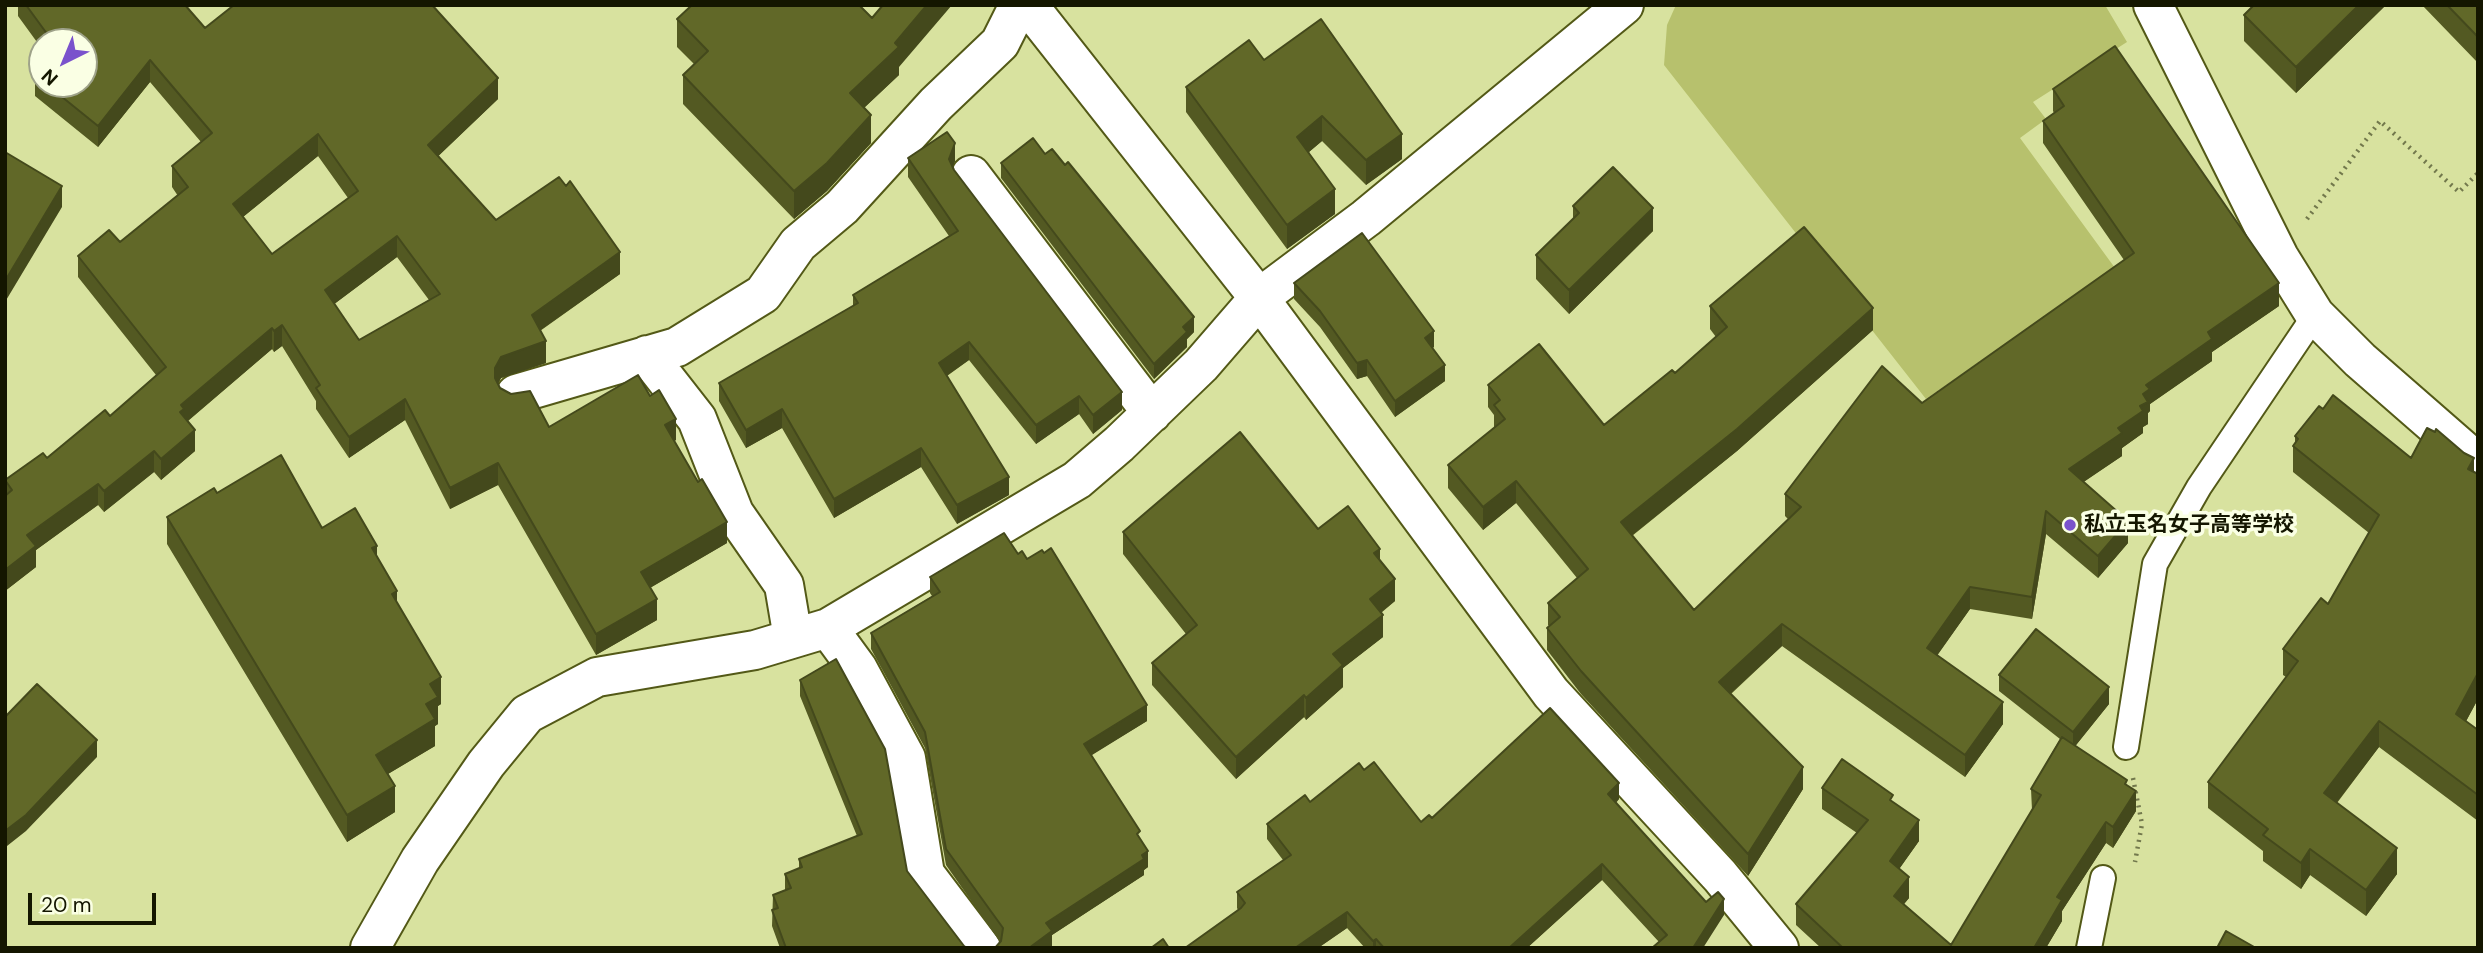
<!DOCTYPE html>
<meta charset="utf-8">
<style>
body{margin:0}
#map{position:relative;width:2483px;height:953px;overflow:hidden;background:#d8e29f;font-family:"DM Sans",sans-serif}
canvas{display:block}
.frame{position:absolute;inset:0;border:7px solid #141600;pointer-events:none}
.north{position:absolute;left:28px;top:28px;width:70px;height:70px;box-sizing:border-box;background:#faffe4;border:2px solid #9ea289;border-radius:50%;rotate:223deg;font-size:19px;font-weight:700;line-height:28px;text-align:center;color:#141600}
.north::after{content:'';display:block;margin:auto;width:24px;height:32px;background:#7a52cc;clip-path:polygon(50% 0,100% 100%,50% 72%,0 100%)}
.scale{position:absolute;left:28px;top:893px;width:128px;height:32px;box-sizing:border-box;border:4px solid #141600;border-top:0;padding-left:9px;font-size:21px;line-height:24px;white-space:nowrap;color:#141600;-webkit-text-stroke:5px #faffe4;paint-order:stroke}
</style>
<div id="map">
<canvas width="2483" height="953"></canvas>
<div class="frame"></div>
<div class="north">N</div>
<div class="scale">20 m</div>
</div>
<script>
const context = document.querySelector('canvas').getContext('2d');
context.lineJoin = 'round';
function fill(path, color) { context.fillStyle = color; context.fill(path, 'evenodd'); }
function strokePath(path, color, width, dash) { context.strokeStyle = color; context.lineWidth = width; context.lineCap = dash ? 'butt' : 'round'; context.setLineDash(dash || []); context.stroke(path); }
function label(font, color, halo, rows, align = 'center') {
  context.font = font + ' "DM Sans","Noto Sans JP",sans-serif'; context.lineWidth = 7; context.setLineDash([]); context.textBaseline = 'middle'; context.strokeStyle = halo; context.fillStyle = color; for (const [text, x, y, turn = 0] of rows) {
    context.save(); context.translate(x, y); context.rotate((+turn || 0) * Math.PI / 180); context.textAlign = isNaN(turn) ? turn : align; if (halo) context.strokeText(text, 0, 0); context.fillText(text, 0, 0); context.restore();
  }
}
fill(new Path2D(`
 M1676,5h429l22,37 -94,60 13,17 -26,19 95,130 -189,131 -262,-334 3,-40z`), '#b7c16d');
const lane = new Path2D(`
 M2126,747l29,-183 44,-77 116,-172
 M2089,948l14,-70`);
const street = new Path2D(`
 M1028,5l231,293 292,395 169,183 59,72
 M2153,5l126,252 36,58 45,45 118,103
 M971,175l181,238
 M647,355l50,64 37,94 50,72 9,53
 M516,394l161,-47 86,-53 35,-50 44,-37 94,-103 64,-61 19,-38
 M828,628l30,41 48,89 19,116 56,74
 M370,948l50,-88 66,-96 41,-50 70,-37 158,-27 73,-22 249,-148 42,-36 82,-79 58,-67 107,-80 258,-213`);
strokePath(lane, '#535917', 28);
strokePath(street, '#535917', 42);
strokePath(new Path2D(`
 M2307,219l73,-98 79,71 19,-19
 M2133,778l9,46 -7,38`), '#72784c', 4.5, [2, 5]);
strokePath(lane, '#fff', 24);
strokePath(street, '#fff', 38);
fill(new Path2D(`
 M18,5h167l20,23 293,71 -60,57 58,64 124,54 -80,57 6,32 -45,15 -3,6 2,4 49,39 127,13 -2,1 53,102 -77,45 7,32 -61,35 -98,-170 -48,24 -45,-89 -56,38 -33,-49v-8l-34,-55 -8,6 -2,-3 -84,72 7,30 -34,29 -7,-8 -50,40 -6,-7 -62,45v17l-31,24v-111l42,-22 63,-42 46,-41 -78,-98v-21l42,-14 58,-46 -6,-9v-21l29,-24 -51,-60 -52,65 -63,-51v-21l7,-9v18h42v-42h-42v7l-24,-33zM318,156l30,42 -76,56 -29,-37zM397,257l32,43 -70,40 -25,-36z
 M2386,5l-90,88 -52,-52v-26z
 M2422,5h56v58z
 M677,19l222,48v8l-35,33 7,35 -44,48 -33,28 -111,-115v-29l11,-11 -17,-17z
 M1264,60l138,99 -36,26 -44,-44 -13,11 26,62 -48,35 -101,-137v-25z
 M2053,89l226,217 -67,46v9l-62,43v7l-2,2v11l-5,3v6l-21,15v8l-39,26 45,61 -30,35 -52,-44 -14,85 -62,-10 -33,46 66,69 -38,53 -183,-131 -51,48 72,95 -55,87 -167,-182 -34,-44v-22l2,-2 -1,-1v-22l29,-25 -61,-75 -33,27 -35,-42v-23l46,-37v-13l-6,-8v-22l116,40 71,-52 41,-36 -6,-8v-23l163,24 -136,121 -105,85 62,74 94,-91 -3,-3v-22l137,-91 202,-143 -81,-117v-22l11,-8 -1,-2z
 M908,158l47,3 -2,6 1,3 168,240 -29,24 -14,-20 -43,30 -67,-84 -22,16 62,119 -52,29 -36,-57 -87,51 -52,-90 -36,20 -27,-47v-18l134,-77v-11l96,-59 -41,-59z
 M1001,163l193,169 -7,7v8l-33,32 -153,-201z
 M1573,206l80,25 -84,83 -33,-35v-24l37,-35z
 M1294,283l140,64 -2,1 13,33 -50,36 -28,-41 -10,3 -37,-52 -26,-28z
 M2295,436l116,22 63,14 4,2v225l-12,22 12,9v91l-99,-74 -42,56 60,71 -31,42 -56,-41 -9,14 -38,-28v-10l-55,-43v-26l78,-105 -3,-2v-26l45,-45 41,-71 -76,-61v-26l2,-3z
 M217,493l105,35 55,29 64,147 -3,2v18l-3,2v20l-47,28 7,38 -48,30 -180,-298v-27z
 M1318,529l62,31 15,41 -14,12 2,24 -40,31v19l-37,33 -2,-3 -68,62 -84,-94v-22l34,-29 -63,-80v-22z
 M1018,554l9,5 120,162 -56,34 49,84 8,28 -4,3v5l-92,60v13l-52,-6 -54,-77 -21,-117 -54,-99v-16l61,-37 -2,-3v-16z
 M1999,675l110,29 -34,42 52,39 9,26 -23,37 -7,-5 -44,68v10l-16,27h-225l-25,-23v-21l61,-71 -35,-24v-21l71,14 26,39 -20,28 10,29 -5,6 47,41 81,-135 -1,-21 29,-50 -61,-48z
 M800,680l107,191 57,75 3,2h-187l-8,-22 1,-31 12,-5v-16l14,-5v-10l58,-23 -57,-140z
 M1364,770l57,52 11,-4 187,-19 -3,4 90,99 18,13 -65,27 -57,-62 -75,68h-162l-18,-20 -29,20h-133l53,-38 -1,-2v-16l46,-32 -16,-21v-15l43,-22z`), '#535922');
fill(new Path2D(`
 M927,5h25l-53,62v8l-49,46v-28z
 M2359,5h27l-90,88v-26z
 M150,60v22l-52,65v-21z
 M498,78v21l-70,67v-21z
 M871,115v28l-44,48 -33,28v-28z
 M1322,116v25l-25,21v-25z
 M318,134v22l-85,69v-21z
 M1402,134v25l-36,26v-25z
 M955,143v18l-6,16v-18z
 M62,186v21l-57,95v-21z
 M1335,189v25l-48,35v-24z
 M1653,208v23l-84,83v-24z
 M397,236v21l-72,54v-21z
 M620,252v22l-88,62v-21z
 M2279,283v23l-67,46v9l-62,43v7l-2,2v11l-5,3v6l-21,15v8l-53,36v-23l49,-41 22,-22 6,-21 62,-53z
 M1873,308v22l-136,121 -116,93v-22z
 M1194,317v15l-7,7v8l-33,32v-15l29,-37z
 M282,325v21l-8,6v-21z
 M272,328v21l-88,75 -4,9 1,-28z
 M1434,331v16l-9,7v-16z
 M546,341v22l-45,15 -6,11v-21l6,-11z
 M969,342v18l-30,21v-18z
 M1367,360v16l-10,3v-16z
 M1445,365v16l-50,36v-16z
 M1122,392v18l-29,24v-19z
 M1079,396v18l-43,30v-19z
 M405,399v21l-56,38v-21z
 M782,409v19l-36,20v-18z
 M676,419v21l-11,6v-21z
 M195,430v21l-34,29v-21z
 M921,448v19l-87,51v-19z
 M154,451v21l-50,40v-21z
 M2474,458v26l-6,-15z
 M498,463v22l-48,24v-21z
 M1009,477v18l-52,29v-19z
 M1516,481v22l-33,27v-23z
 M98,484v21l-62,45v17l-31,24v-21l22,-35z
 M2046,511v23l-14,85v-22z
 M2128,521v22l-30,35v-22z
 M727,522v21l-86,50v-21z
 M377,546v27l-5,-25z
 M1380,549v22l-6,-18z
 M1395,579v22l-25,20v-22z
 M1970,587v22l-43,61v-22z
 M397,591v27l-5,-24z
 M657,599v21l-61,35v-21z
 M1383,615v22l-40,31v19l-37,33v-22l27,-44z
 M1782,624v22l-63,58v-22z
 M2478,673v26l-22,41v-26z
 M441,677v27l-3,2v18l-3,2v20l-59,35v-26l50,-51 4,-20z
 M2109,687v17l-36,45v-17z
 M1304,695v22l-68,62v-22z
 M2003,702v22l-38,53v-22z
 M1147,705v16l-63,39v-16z
 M2379,721v26l-55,72v-26z
 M97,740v17l-71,74 -19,15v7l-2,2v-24z
 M1803,767v22l-55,87v-22z
 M1619,783v16l-11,11v-16z
 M395,786v26l-48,30v-27z
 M2136,791v20l-23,37v-21z
 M1919,820v21l-29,41v-21z
 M2106,822v21l-44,68v10l-16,27h-12l23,-51z
 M2397,848v26l-31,42v-26z
 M2310,849v26l-9,14v-26z
 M1148,851v16l-4,3v5l-92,60v13h-23l17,-25z
 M1602,864v16l-75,68h-18z
 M1909,877v21l-15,18v-20z
 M1724,899v16l-21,33h-10z
 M1347,912v16l-29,20h-23z
 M1376,939v9h-3v-7z`), '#44491c');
const building = new Path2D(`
 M26,5h159l20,23 29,-23h198l66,73 -70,67 68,75 63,-43 7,9 4,-5 50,71 -88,63 14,26 -45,16 -6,11v10l5,10 11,6 19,-3 19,36 89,-52 12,21 9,-6 17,29 -11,6 33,57 4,-3 25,43 -86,50 16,27 -61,35 -98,-171 -48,25 -45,-89 -56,38 -33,-49 4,-3 -38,-60 -8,6 -2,-3 -91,77 3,4 -4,3 15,18 -34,29 -7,-8 -50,40 -6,-7 -71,51 9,11 -31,24v-74l7,-6 -7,-10 38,-27 4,5 58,-48 5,6 56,-49 -88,-111 31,-26 11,12 68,-55 -16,-21 40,-33 -62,-73 -52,66 -52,-42h38v-42h-31zM318,134l40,57 -86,63 -39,-50zM397,236l43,58 -81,46 -34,-50z
 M692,5h167l13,13 11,-13h44l-32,38 4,4 -49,46 21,22 -44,48 -33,28 -111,-116 25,-24 -31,-32z
 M2254,5h105l-63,62 -52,-52z
 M2447,5h31v32z
 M1321,19l81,115 -36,26 -44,-44 -25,21 38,52 -48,36 -101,-138 63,-47 15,20z
 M2115,46l164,237 -71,49 4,7 -66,46 4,4 -7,5 5,8 -8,4 3,5 -25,17 4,5 -53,36 59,52 -30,35 -52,-45 -14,86 -62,-10 -43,61 76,54 -38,53 -183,-131 -63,58 84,85 -55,87 -167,-183 -34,-43 13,-11 -12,-14 40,-34 -72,-88 -33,26 -35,-42 57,-46 -11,-14 6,-5 -12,-15 51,-41 65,81 68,-55 3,3 52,-46 -17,-21 94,-79 69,81 -136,121 -116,93 73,88 107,-103 -16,-13 97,-128 40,37 212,-150 -91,-132 21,-15 -11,-17z
 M42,66v15l-7,-6z
 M947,132l8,11 -6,16 5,11 168,222 -29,23 -14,-19 -43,29 -67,-83 -30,21 70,114 -52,28 -36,-57 -87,51 -52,-90 -36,21 -27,-47 139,-80 -5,-8 105,-64 -50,-73z
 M1033,138l12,16 7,-5 13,16 3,-3 126,155 -11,10 4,5 -33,32 -153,-201z
 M5,152l57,34 -57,95z
 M1613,167l40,41 -84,82 -33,-35 43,-42 -6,-7z
 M1362,233l72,98 -9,7 20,27 -50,36 -28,-41 -10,3 -37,-52 -26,-28z
 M2333,395l78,63 16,-30 8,4 1,-3 28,24 10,5 -6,11 10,5v199l-22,41 22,16v65l-99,-74 -55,72 73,55 -31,42 -56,-41 -9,14 -38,-28 5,-6 -60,-47 90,-121 -15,-12 38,-51 7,6 51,-89 -86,-69 5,-7 -3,-3 24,-30 4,3z
 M1240,432l78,97 30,-23 32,43 -6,4 21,26 -25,20 13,16 -50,39 10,11 -37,33 -2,-3 -68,62 -84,-94 45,-38 -74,-93z
 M281,455l41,73 33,-20 22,38 -5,2 25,43 -5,3 49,83 -11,7 8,13 -12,7 9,15 -59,36 19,31 -48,29 -180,-298 47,-29 3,5z
 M1004,533l14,21 4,-3 5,8 15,-9 2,3 7,-5 96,157 -63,39 56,87 -3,3 11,17 -6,4 2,4 -98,64 6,8 -23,17h-34l6,-7 2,-13 -57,-79 -21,-117 -54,-99 69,-41 -10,-15z
 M2036,629l73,58 -36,45 -74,-57z
 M836,659l49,90 22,122 57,75 3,2h-181l-14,-38 6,-2 -5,-13 18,-7 -6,-14 17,-7 -3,-8 63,-25 -62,-154z
 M37,684l60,56 -71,75 -21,16v-114z
 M1550,708l69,75 -11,11 98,108 12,-10 6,7 -31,49h-41l15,-13 -65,-71 -93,84h-125l-8,-9 -3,2 -26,-29 -52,36h-110l56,-40 4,-5 -8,-11 54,-37 -24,-31 38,-29 5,7 49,-39 5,7 10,-8 47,60 8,-7 3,3z
 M2062,737l65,43 -2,4 11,7 -23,36 -7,-5 -49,75 5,3 -28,48h-191l-47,-44 72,-84 -46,-32 20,-29 51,36 -3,5 29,20 -29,41 19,16 -15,19 57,49 90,-150 -10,-6z
 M2226,931l30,17h-39z
 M1163,939l6,9h-18z`);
fill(building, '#616828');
strokePath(building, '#44491c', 2);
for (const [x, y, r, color] of [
 [2070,525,7,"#7a52cc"]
]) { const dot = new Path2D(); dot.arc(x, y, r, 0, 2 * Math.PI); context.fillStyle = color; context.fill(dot); strokePath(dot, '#faffe4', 2.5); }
label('bold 21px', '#141600', '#faffe4', [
 ["私立玉名女子高等学校",2084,525]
], 'left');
</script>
